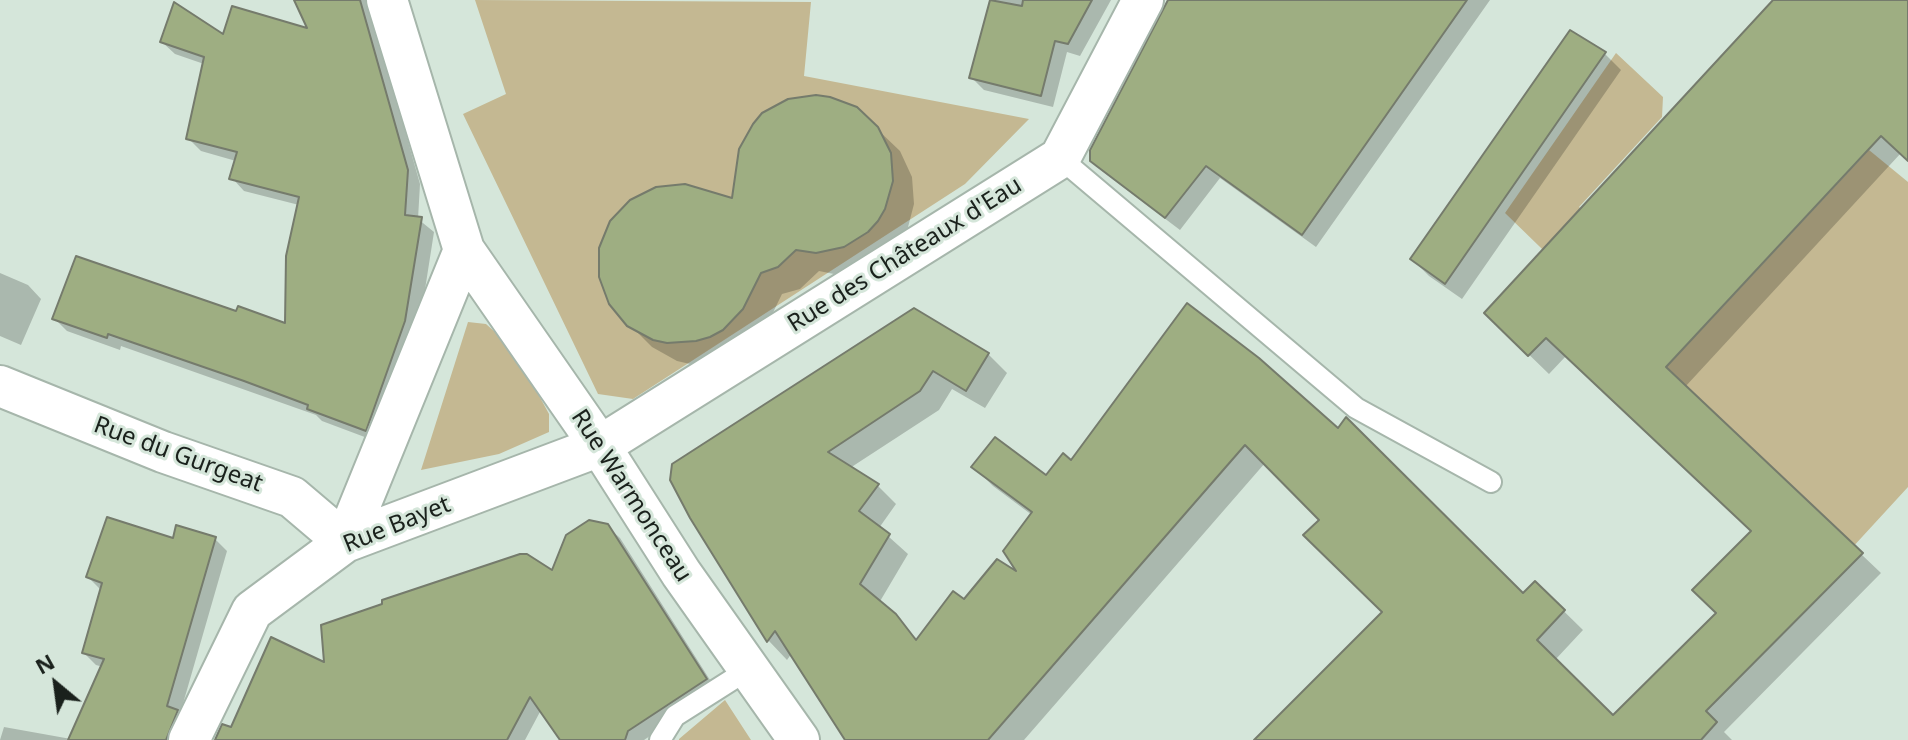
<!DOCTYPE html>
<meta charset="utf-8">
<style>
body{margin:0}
#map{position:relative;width:1908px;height:740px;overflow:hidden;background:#d5e6da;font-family:"Noto Sans",sans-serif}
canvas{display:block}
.north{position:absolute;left:16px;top:644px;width:80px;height:80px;-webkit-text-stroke:6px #d5e6da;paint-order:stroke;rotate:331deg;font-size:22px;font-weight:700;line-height:32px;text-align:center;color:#1a211c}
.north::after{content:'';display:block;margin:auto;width:28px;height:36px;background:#1a211c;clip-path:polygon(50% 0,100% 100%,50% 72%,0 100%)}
</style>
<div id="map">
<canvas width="1908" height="740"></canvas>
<div class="north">N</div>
</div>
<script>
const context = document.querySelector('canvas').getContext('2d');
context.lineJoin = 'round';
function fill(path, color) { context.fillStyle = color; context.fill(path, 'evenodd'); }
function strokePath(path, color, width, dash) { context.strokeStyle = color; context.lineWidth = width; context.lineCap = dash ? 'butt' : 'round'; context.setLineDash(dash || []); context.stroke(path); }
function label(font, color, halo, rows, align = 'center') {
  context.font = font + ' "Noto Sans",sans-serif'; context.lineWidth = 6; context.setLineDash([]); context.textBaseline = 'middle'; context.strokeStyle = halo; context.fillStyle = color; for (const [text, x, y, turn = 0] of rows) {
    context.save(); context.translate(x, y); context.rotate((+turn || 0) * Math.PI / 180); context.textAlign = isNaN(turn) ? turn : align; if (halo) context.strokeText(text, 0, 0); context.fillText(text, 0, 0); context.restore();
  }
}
fill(new Path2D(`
 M475,0l336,2 -7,74 225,43 -64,65 -332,215 -35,-5 -135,-280 43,-20z
 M1616,53l47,44 -1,20 -83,90 125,120 165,-177 39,32v305l-57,62 -346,-336z
 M468,322l18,2 9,8 35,47 19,35v18l-50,22 -78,16z
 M725,700l26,40h-72v-1z`), '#c4b892');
fill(new Path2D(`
 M296,0h72l52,184 -2,35 16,13 -16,102 -40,108 -56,-21 -6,-6 -195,-69 -1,4 -53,-19 -13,-13 183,-4 50,12 12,-121 -55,-14 -12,-13 4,-17 -35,-10 -13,-13 16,-74 -29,-10 -13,-12 149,-11z
 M992,0h119l-31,56 -13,-4 -14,55 -69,-17 -12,-12z
 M1172,0h318l-174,247 -96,-69 -40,52 -78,-59 -13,-14z
 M1775,0h133v159l-7,-6 -216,234 196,186 -157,159 8,8h-475l127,-127 -62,-93 -57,-57 -241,277h-178l-54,-87 -5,7 -18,-19 -77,-124 222,-207 74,44 19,19 -22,35 -33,-19 -13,21 -89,58 27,17 19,19 -17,24 29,26 -29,49 39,37 46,-38 59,-25 9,-62 -39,-29 -19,-19 72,11 25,-16 116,-156 336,290 12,-13 48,47 -28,30 58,58 106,-105 34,-81 -187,-176 -17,18 -63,-61z
 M1605,54l16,16 -159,229 -33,-23 -17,-17z
 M856,109l44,42 12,26 2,27 -7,27 -68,44 -20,-4 -19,18 -18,5 -18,37 -45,32 -29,1 -13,-3 -25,-14 -23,-23 105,-124z
 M0,273l28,12 13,14 -20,46 -21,-9z
 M607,526l13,12 97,153 -73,49h-81l-22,-30 -16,30h-308l110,-75 226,-92z
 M214,538l13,13 -47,163 3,26h-183l4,-13 67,12 32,-72 -7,-2 -12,-12 16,-64 -12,-12 86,-37z`), '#0003');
const building = new Path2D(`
 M294,0h66l48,170 -3,45 17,2 -17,104 -39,110 -59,-22 1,-4 -64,-24 -136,-47 -1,4 -55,-19 24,-63 160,55 2,-5 47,17 1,-67 13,-59 -70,-18 8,-27 -51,-13 18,-82 -44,-15 14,-40 49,32 9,-28 75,22z
 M990,0l32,6 1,-6h69l-24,44 -13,-3 -14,55 -72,-18z
 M1168,0h299l-165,235 -96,-69 -41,52 -75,-57v-11z
 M1773,0h135v161l-27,-25 -215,231 197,186 -157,158 11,11 -16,18h-447l128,-128 -79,-77 16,-15 -74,-75 -257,295h-143l-70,-109 -8,11 -77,-124 -20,-38 2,-16 242,-156 75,45 -23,38 -33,-20 -13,20 -92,61 51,32 -20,27 31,23 -30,50 36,30 20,26 37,-49 11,8 33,-40 19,12 -13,-20 29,-39 -61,-45 24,-30 51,38 17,-22 8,7 116,-157 72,55 79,70 8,-11 177,176 12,-12 30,29 -28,30 76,75 103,-102 -24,-23 59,-59 -205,-193 -18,18 -44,-43z
 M1570,30l36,22 -161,232 -35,-25z
 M816,95l14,2 27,10 21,20 13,26 2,28 -8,28 -7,12 -10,11 -24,15 -28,6 -20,-3 -18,17 -17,6 -18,36 -20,21 -13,7 -14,4 -29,2 -14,-3 -26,-14 -18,-22 -10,-27v-29l11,-27 20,-21 26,-13 29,-3 47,14 7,-49 14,-25 9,-11 26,-14z
 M107,517l66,21 3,-13 40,12 -49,169 11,4 -12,30h-98l36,-81 -22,-6 20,-70 -16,-6z
 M589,520l19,4 99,155 -79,52 -3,9h-65l-30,-43 -23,43h-292l7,-16 9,3 40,-90 53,25 -3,-37 61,-21v-4l138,-46h7l25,16 14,-35z`);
fill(building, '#9eae82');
strokePath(building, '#757b6c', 2);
const service = new Path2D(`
 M1060,158l296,250 135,74
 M660,740l15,-24 74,-47`);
const minor = new Path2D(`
 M387,0l77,250 136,196 81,127 118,167
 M0,386l163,66 129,45 53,45
 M345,542l119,-292
 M189,740l63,-129 93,-69 255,-96 460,-288 83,-158`);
strokePath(service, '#a6b6ab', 24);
strokePath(minor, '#a6b6ab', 44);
strokePath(service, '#fff', 20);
strokePath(minor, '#fff', 40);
label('24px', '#1a211c', '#d5e6da', [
 ["Rue des Châteaux d'Eau",905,255,-32],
 ["Rue du Gurgeat",178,455,20],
 ["Rue Warmonceau",631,496,57],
 ["Rue Bayet",397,525,-22]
]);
</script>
